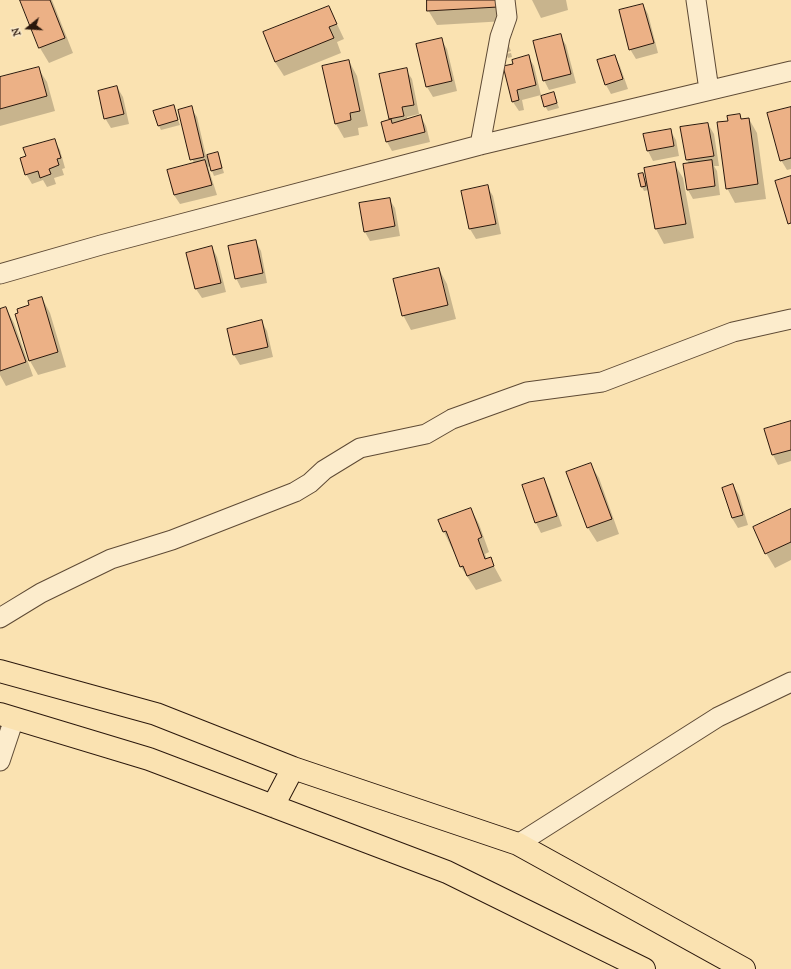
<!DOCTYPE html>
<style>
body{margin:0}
#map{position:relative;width:791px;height:969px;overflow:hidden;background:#fae2b1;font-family:"IM FELL French Canon",serif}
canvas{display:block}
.north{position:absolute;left:8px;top:8px;width:40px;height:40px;-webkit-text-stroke:3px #fceccc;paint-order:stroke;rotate:252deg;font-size:11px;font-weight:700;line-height:16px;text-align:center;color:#2a170c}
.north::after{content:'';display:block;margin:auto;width:14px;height:18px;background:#2a170c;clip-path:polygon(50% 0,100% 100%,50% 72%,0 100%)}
</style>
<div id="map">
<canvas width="791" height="969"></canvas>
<div class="north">N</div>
</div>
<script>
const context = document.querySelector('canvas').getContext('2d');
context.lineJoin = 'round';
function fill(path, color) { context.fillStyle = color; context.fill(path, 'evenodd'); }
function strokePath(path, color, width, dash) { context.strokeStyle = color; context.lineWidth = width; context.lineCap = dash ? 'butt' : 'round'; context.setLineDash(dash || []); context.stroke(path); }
fill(new Path2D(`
 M21,0h31l21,53 -24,10 -9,-15z
 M428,0h82l-4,21 -69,4 -9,-15z
 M532,0h34l2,10 -27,8z
 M643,5l5,9 10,39 -22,6 -6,-10z
 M329,7l15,32 -7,3 4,11 -57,23 -9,-14z
 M560,36l6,9 10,38 -27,7 -5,-10z
 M441,39l6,10 10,42 -24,6 -6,-10 -10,-42z
 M508,44l3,7 -6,2z
 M511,53l1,4 -4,1 -2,-4z
 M528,56l6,10 7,29 -19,5 2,10 -5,1 -6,-9 1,-37z
 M615,56l5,10 8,23 -17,5 -5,-9z
 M349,61l8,15 11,50 -10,2 1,7 -15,3 -8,-14z
 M38,68l9,14 8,29 -55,15v-47z
 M406,70l6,9 7,35 -12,3v3l14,-3 5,9 4,16 -38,9 -5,-9 4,-22 -1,-2z
 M117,87l6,10 6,27 -18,4 -6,-10z
 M554,93l5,15 -11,3 -3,-5z
 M173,106l7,19 -19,5 -2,-4z
 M191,108l6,9 9,39 12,-3 6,20 -10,3 -4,-10 -2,1 9,28 -37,9 -6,-9 20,-31 -14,-54z
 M791,108v61l-4,1 -6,-10z
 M740,115l2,5 7,-1 8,14 9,66 -31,4 -8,-15 2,-67z
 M708,124l6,10 5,32h-5l3,5 3,24 -27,4 -5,-9 1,-26 -2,-4 -6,-32z
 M670,130l6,10 3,16 -26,5 -5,-10 -4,-16z
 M54,140l6,10 5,18 -3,1 2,6 -10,3 2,6 -9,3 -4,-7 -11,4 -6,-10z
 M674,163l9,15 11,60 -30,6 -8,-15 -7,-39 -5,1 -2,-4v-13l5,9z
 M487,186l6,10 8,38 -25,5 -6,-10 -8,-37z
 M389,199l6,9 5,28 -30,5 -5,-9z
 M256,242l5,9 6,32 -26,5 -5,-10z
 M212,247l5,10 9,35 -24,6 -6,-9 -9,-36z
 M439,269l8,15 9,35 -45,11 -8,-15z
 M42,298l8,15 16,54 -28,8 -8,-14 1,-55z
 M6,308l8,15 19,53 -27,10 -6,-11v-65z
 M262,322l5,9 6,26 -33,8 -6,-10 -6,-26z
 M791,423v38l-13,4 -5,-10 -8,-25z
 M590,464l9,14 20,56 -22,8 -9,-14z
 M544,479l5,10 13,37 -21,7 -5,-10 -12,-37z
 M733,485l6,10 9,30 -10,3 -6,-10z
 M471,509l8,15 10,28 -4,2 2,6 3,-1 12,22 -26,9 -15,-23 -17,-35z
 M791,510v50l-16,8 -9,-15z`), '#0003');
const building = new Path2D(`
 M20,0h30l15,38 -26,10z
 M427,0h70l1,7 -71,4z
 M643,4l11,39 -25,7 -10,-40z
 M329,6l8,18 -8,3 5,11 -59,24 -12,-30z
 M561,34l10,40 -28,7 -10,-40z
 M442,38l10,43 -26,6 -10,-43z
 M529,55l7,30 -19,5 2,10 -7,2 -9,-36 10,-2 -1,-4z
 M615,55l8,24 -18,6 -8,-25z
 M349,60l11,51 -10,2 1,7 -16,4 -13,-58z
 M39,67l8,29 -47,13v-32z
 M407,68l7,37 -12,2 2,9 -15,3 -10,-45z
 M117,86l7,28 -20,5 -6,-28z
 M554,92l3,11 -13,4 -3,-11z
 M174,105l4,15 -20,6 -5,-15z
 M192,106l12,51 -14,3 -12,-50z
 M791,107v51l-11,3 -13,-48z
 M740,114l1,5 8,-1 9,66 -32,5 -9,-67 11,-1 -1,-5z
 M421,115l4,17 -39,10 -5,-20 10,-3 1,4z
 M708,123l6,33 -28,4 -6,-33z
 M671,129l3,17 -27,5 -4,-17z
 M55,139l6,19 -4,1 2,6 -10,4 2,5 -11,4 -2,-7 -13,4 -5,-17 6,-2 -3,-8z
 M218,152l4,16 -11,3 -4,-16z
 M205,160l7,25 -38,10 -7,-25z
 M712,160l3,26 -28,4 -4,-26z
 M675,162l11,62 -31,5 -11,-61z
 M643,173l3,13 -5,1 -3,-13z
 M791,176v47l-3,1 -13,-43z
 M488,185l8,39 -27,5 -8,-38z
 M390,198l5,28 -31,6 -5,-29z
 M256,240l7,33 -28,6 -7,-33z
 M212,246l9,37 -26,6 -9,-36z
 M439,268l9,37 -46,11 -9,-37z
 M42,297l16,55 -29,9 -14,-47 3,-1 -1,-4 12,-4 -1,-4z
 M6,307l20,55 -26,9v-62z
 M262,320l6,27 -35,8 -6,-26z
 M791,421v29l-19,5 -8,-26z
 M591,463l21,56 -25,9 -21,-56z
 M544,478l13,38 -22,7 -13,-38z
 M733,484l10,31 -11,3 -10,-30z
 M471,508l11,29 -4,2 7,20 6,-2 3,9 -27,10 -4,-10 -3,1 -14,-36 -3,1 -5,-12z
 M791,509v33l-26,12 -12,-27z`);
fill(building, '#ecb186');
strokePath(building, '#2a170c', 1);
const minor = new Path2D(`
 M696,0l13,90
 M480,145l20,-108 7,-20 -2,-17
 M0,274l101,-29 379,-100 311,-74
 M0,618l41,-25 70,-34 61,-19 123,-48 15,-9 14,-13 36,-22 66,-14 26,-15 75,-27 75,-10 131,-50 58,-13
 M0,761l14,-42
 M518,844l200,-127 73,-35`);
const highway = new Path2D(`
 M0,671l156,43 137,54 225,76 226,125
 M0,714l149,45 298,113 197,97
 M273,806l20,-38`);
strokePath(minor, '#5e4a35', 21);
strokePath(highway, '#2a170c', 24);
strokePath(minor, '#fceccc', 19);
strokePath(highway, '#fae2b1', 22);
</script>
